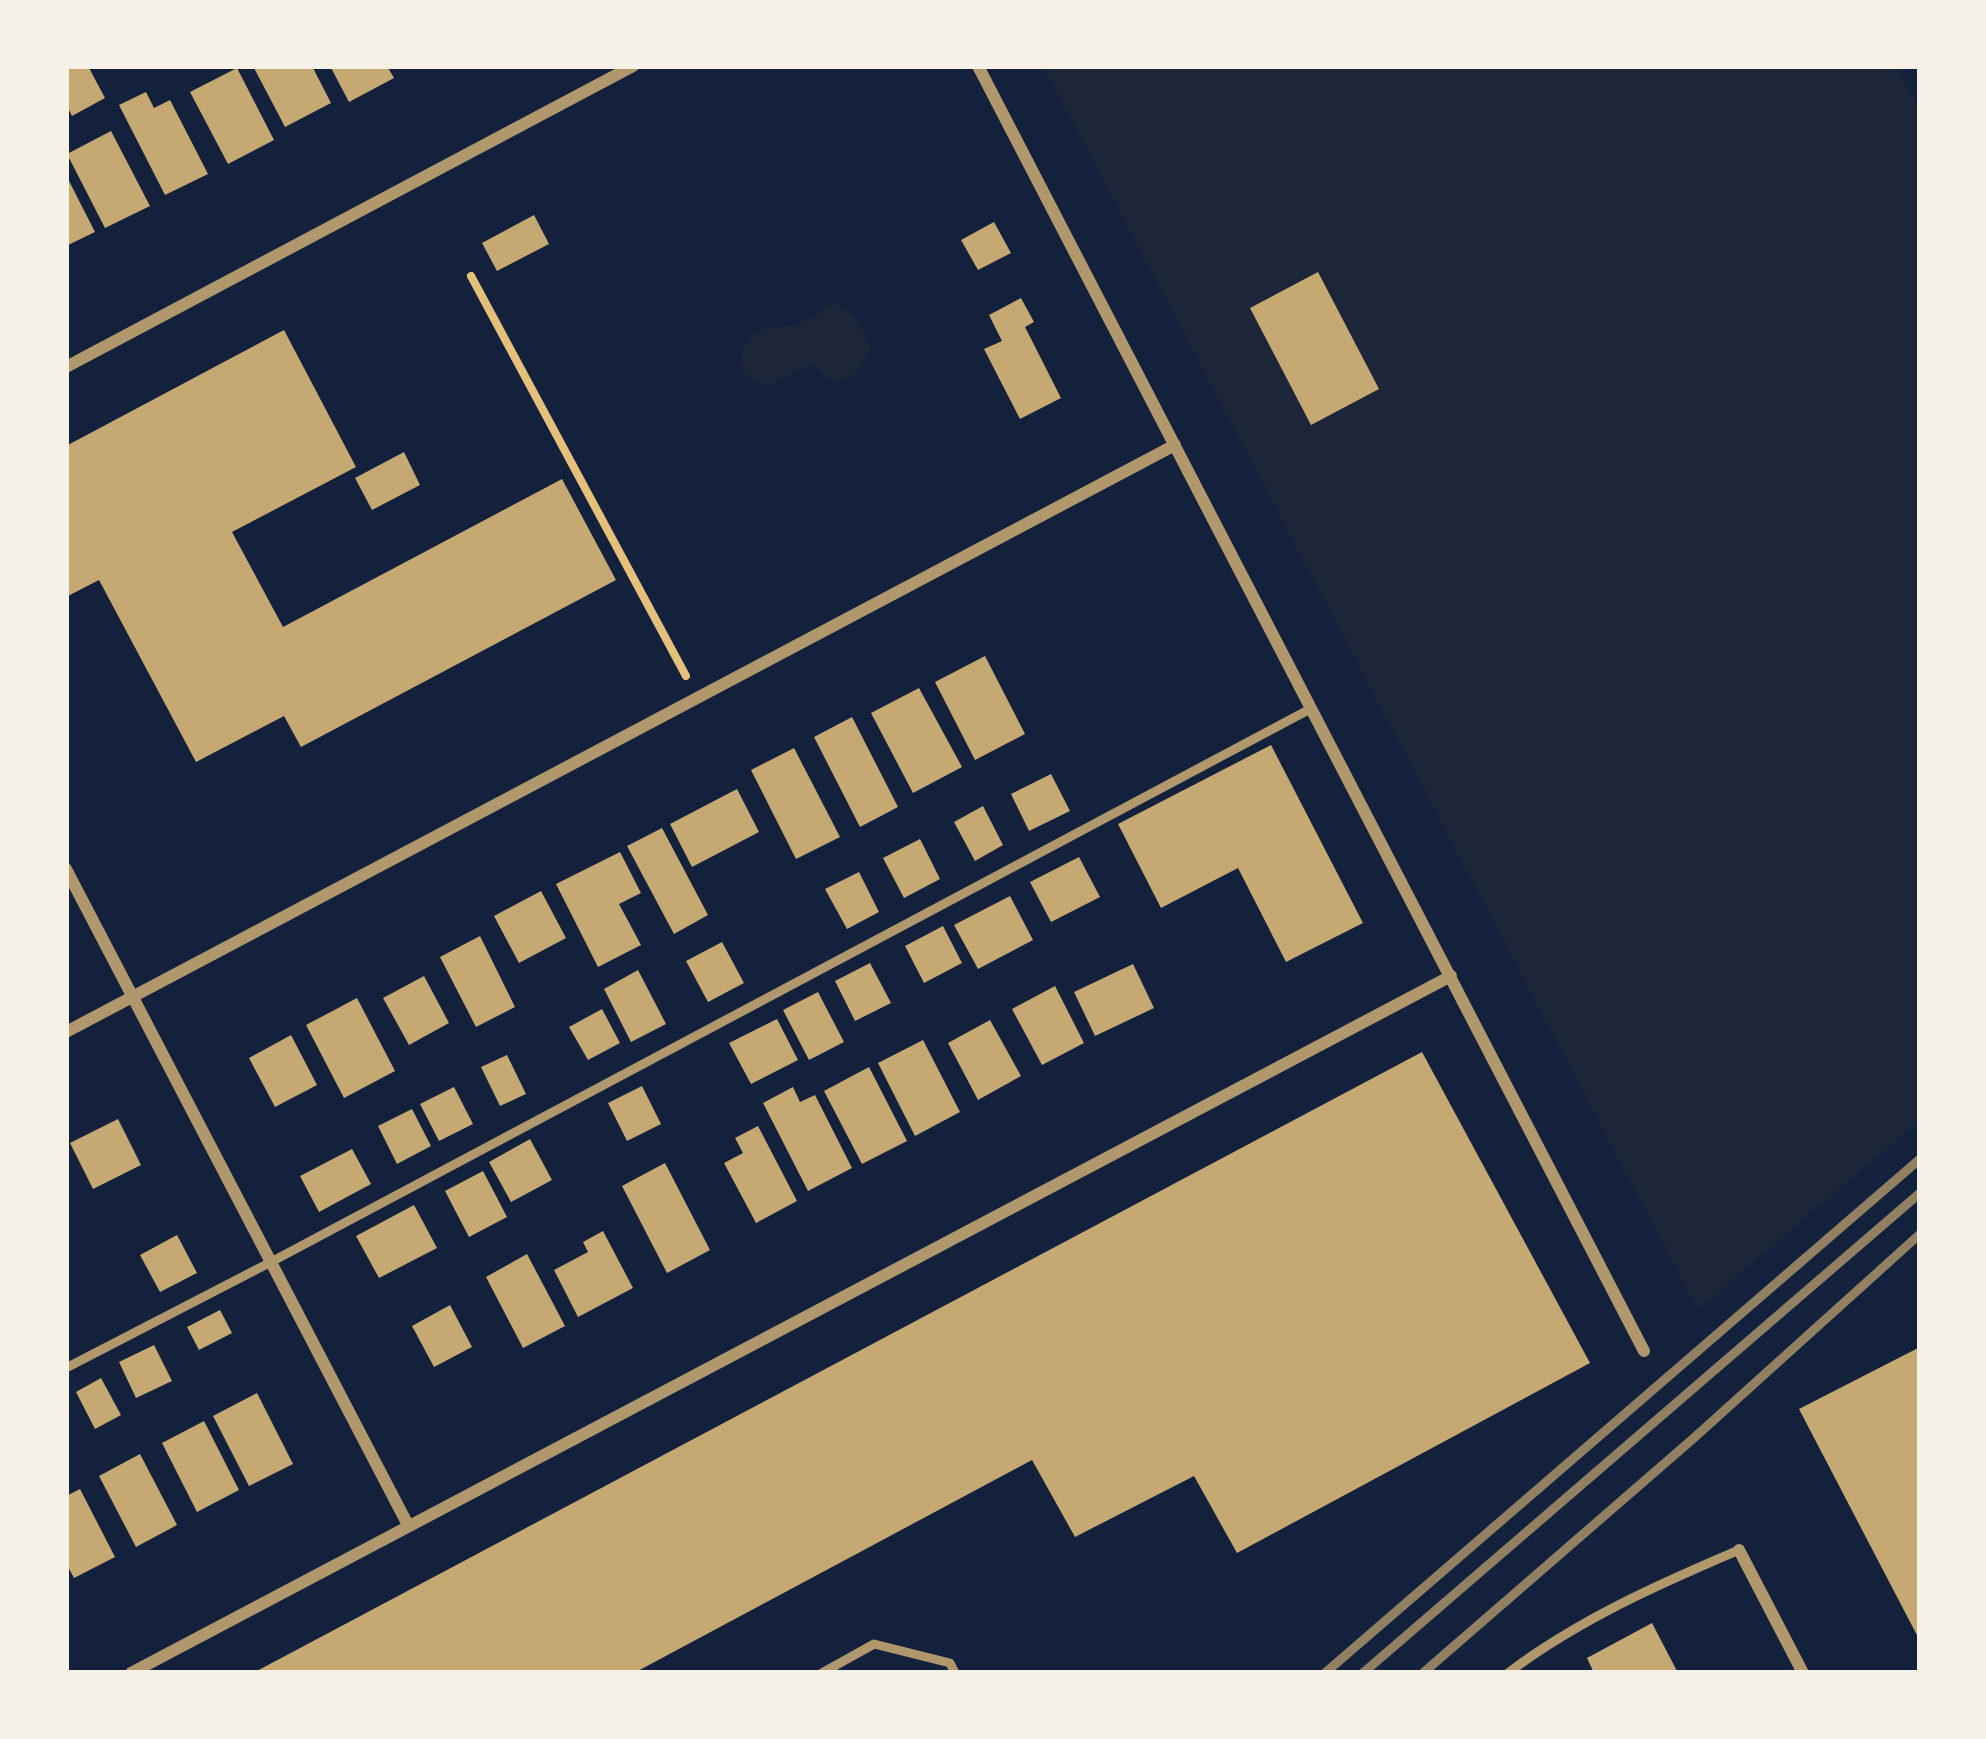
<!DOCTYPE html>
<style>
body{margin:0}
#map{position:relative;width:1986px;height:1739px;overflow:hidden;background:#14213d;font-family:Signika,sans-serif}
canvas{display:block}
.frame{position:absolute;inset:0;border:69px solid #f6f1e7;pointer-events:none}
</style>
<div id="map">
<canvas width="1986" height="1739"></canvas>
<div class="frame"></div>
</div>
<script>
const context = document.querySelector('canvas').getContext('2d');
context.lineJoin = 'round';
function fill(path, color) { context.fillStyle = color; context.fill(path, 'evenodd'); }
function strokePath(path, color, width, dash) { context.strokeStyle = color; context.lineWidth = width; context.lineCap = dash ? 'butt' : 'round'; context.setLineDash(dash || []); context.stroke(path); }
fill(new Path2D(`
 M1043,66h853l24,45v1009l-222,190z
 M833,303c23,10 32,23 38,47l-17,27 -22,5 -19,-17c-18,3 -30,16 -48,21l-15,-8 -9,-10c-1,-17 7,-35 26,-40 10,-3 20,0 30,-4 13,-5 24,-15 36,-21z`), '#1d2539');
fill(new Path2D(`
 M66,66h22l17,32 -33,18 -6,-12z
 M253,66h59l19,37 -46,24z
 M330,66h57l7,12 -45,24z
 M237,68l37,72 -46,24 -38,-72z
 M146,92l8,16 16,-8 38,74 -43,21 -46,-90z
 M111,131l39,75 -45,22 -38,-74z
 M66,175l29,57 -29,14z
 M534,215l15,29 -52,27 -15,-28z
 M994,222l17,31 -33,17 -17,-30z
 M1318,272l61,117 -68,36 -61,-117z
 M1021,298l13,24 -9,5 36,71 -41,21 -36,-70 18,-8 -13,-26z
 M284,330l72,137 -124,65 51,95 279,-148 54,101 -315,167 -17,-31 -88,46 -97,-182 -33,17v-151z
 M404,452l16,33 -48,25 -17,-32z
 M985,656l40,78 -50,26 -40,-78z
 M919,688l43,79 -49,26 -42,-80z
 M852,717l46,90 -38,20 -46,-90z
 M1271,745l92,178 -77,39 -48,-94 -77,40 -43,-84z
 M794,748l46,89 -44,22 -45,-89z
 M1051,774l19,37 -41,20 -18,-37z
 M737,789l22,43 -67,35 -22,-43z
 M983,806l20,39 -28,16 -21,-39z
 M662,828l46,87 -34,19 -47,-88z
 M920,839l20,40 -36,19 -21,-40z
 M620,852l21,41 -22,11 22,41 -43,22 -42,-83z
 M1079,857l21,40 -49,25 -21,-40z
 M859,872l20,40 -32,17 -22,-40z
 M541,891l25,47 -47,25 -25,-47z
 M1010,896l23,44 -55,29 -24,-44z
 M943,926l19,37 -38,20 -19,-37z
 M480,936l35,71 -39,20 -36,-70z
 M722,942l22,41 -36,19 -22,-41z
 M870,963l21,40 -36,18 -20,-40z
 M1133,964l21,44 -59,28 -21,-44z
 M638,970l28,54 -35,18 -27,-53z
 M424,976l25,47 -40,22 -26,-47z
 M1055,986l29,57 -42,22 -30,-56z
 M818,992l26,50 -35,18 -26,-50z
 M357,998l38,73 -51,27 -38,-73z
 M602,1009l18,34 -32,17 -19,-33z
 M777,1019l21,41 -47,24 -22,-41z
 M990,1020l31,56 -43,24 -30,-57z
 M291,1035l26,50 -42,22 -26,-49z
 M923,1040l37,72 -45,24 -37,-73z
 M1422,1052l168,311 -353,190 -43,-77 -119,61 -43,-77 -398,213h-381z
 M507,1055l19,39 -26,12 -19,-39z
 M869,1067l38,74 -45,23 -38,-73z
 M642,1086l19,38 -34,17 -19,-38z
 M454,1087l19,37 -34,17 -19,-37z
 M793,1087l7,15 15,-7 37,73 -44,23 -45,-88z
 M412,1109l19,37 -34,18 -19,-38z
 M118,1119l23,46 -48,24 -23,-46z
 M758,1126l39,75 -41,22 -32,-60 19,-10 -8,-15z
 M530,1139l22,41 -41,22 -22,-40z
 M352,1149l19,35 -52,28 -19,-36z
 M665,1163l45,87 -43,23 -45,-87z
 M483,1171l24,46 -38,20 -24,-46z
 M414,1205l23,43 -58,30 -23,-42z
 M603,1231l30,57 -55,29 -24,-47 34,-18 -5,-10z
 M177,1235l20,38 -37,19 -20,-37z
 M527,1254l38,72 -42,22 -37,-71z
 M450,1305l22,42 -38,20 -22,-41z
 M220,1310l12,23 -33,17 -12,-23z
 M154,1345l18,36 -36,17 -17,-36z
 M1920,1347v294l-121,-232z
 M101,1378l20,37 -26,14 -19,-37z
 M257,1393l36,71 -44,22 -36,-70z
 M204,1421l35,69 -42,22 -35,-69z
 M140,1454l37,71 -41,22 -37,-71z
 M80,1489l35,68 -41,21 -8,-15v-67z
 M1652,1623l26,50h-84l-7,-15z`), '#c6a872');
strokePath(new Path2D(`
 M471,276l215,400`), '#e5c07b', 8);
strokePath(new Path2D(`
 M66,1368l205,-106 1041,-554
 M822,1673l52,-29 76,19 5,10
 M1508,1673c70,-53 151,-89 231,-123`), '#b1986c', 9);
strokePath(new Path2D(`
 M978,66l666,1285
 M66,367l567,-301
 M66,869l342,656
 M66,1032l1109,-587
 M1739,1550l64,123
 M131,1673l1320,-697`), '#b1986c', 12);
strokePath(new Path2D(`
 M1325,1673l595,-514
 M1363,1673l557,-480
 M1423,1673l272,-236 225,-203`), '#918062', 9);
</script>
